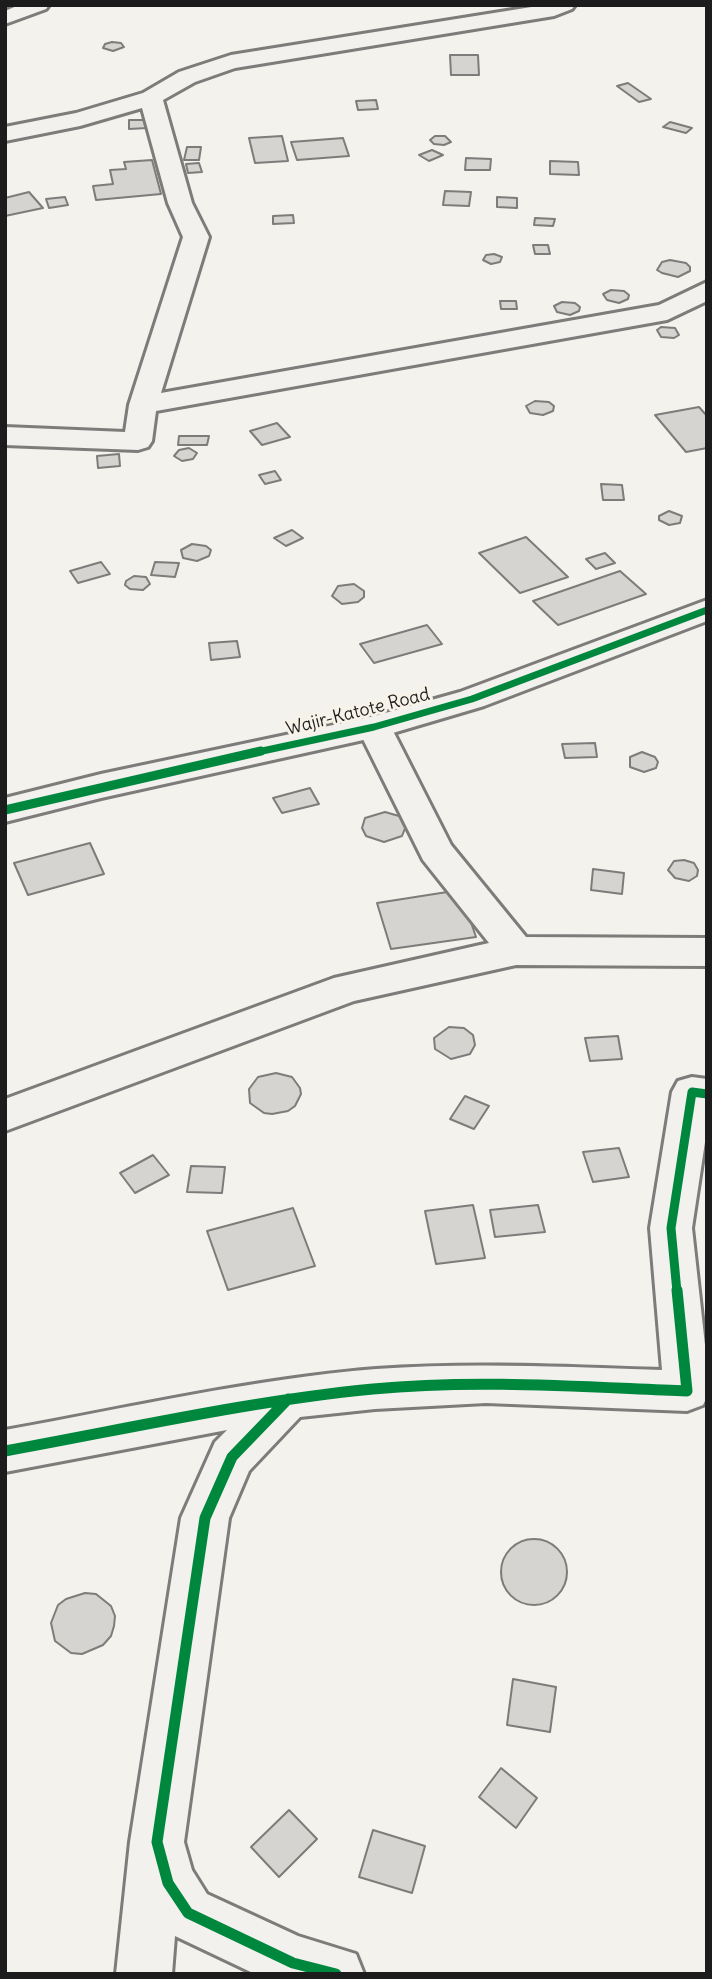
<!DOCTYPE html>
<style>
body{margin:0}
#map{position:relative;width:712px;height:1979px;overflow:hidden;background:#f4f2ec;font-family:Delius,sans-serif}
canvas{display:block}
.frame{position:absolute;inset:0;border:7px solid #1c1c1c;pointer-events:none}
</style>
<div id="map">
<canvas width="712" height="1979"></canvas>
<div class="frame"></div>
</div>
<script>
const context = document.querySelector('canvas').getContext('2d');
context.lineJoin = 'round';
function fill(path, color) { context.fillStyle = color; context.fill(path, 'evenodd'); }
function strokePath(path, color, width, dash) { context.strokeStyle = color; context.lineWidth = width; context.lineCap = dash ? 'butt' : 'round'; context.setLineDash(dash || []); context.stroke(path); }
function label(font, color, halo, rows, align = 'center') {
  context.font = font + ' Delius,sans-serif'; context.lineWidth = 6; context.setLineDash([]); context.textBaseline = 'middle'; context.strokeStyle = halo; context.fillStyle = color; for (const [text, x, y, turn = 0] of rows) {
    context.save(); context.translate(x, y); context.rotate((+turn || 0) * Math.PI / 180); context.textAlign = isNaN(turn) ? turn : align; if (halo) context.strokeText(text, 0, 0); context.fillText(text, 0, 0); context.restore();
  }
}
const building = new Path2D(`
 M112,42l9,1 3,4 -11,4 -10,-3 2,-4z
 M450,55h28l1,20h-28z
 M628,83l23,16 -12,3 -22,-16z
 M376,100l2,9 -20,1 -2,-9z
 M129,120h17l1,8 -18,1z
 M670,122l22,6 -6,5 -23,-6z
 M282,136l6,25 -33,2 -6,-25z
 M435,136h10l6,6 -7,3 -10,-1 -4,-4z
 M343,138l6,18 -52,4 -6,-18z
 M187,147h14l-2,13h-15z
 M432,150l11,5 -14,6 -10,-6z
 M466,158l25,1 -1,11h-25z
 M152,160l9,34 -65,6 -3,-14 20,-2 -3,-14 16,-1 -2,-7z
 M550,161l28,1 1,13 -29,-1z
 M199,163l3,9 -14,1 -2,-9z
 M445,191l26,1 -2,14 -26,-1z
 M29,192l14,16 -38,8v-18z
 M65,197l3,8 -19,3 -3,-9z
 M497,197l20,1v10l-20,-1z
 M293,215l1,8 -21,1v-8z
 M535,218l20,1 -2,7 -19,-1z
 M533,245h15l2,9h-15z
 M494,254l8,3 -2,5 -9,2 -8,-4 3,-5z
 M670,260l16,3 4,4v4l-12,6 -16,-4 -5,-3 5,-8z
 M611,290l13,1 5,4 -1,4 -9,4 -12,-3 -4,-6z
 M500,301h16l1,8h-16z
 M562,302l13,1 5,4 -1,4 -9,4 -13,-3 -3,-6z
 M661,327l14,1 4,7 -5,3 -13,-1 -4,-7z
 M535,401l14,1 5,4 -1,5 -10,4 -13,-2 -4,-7z
 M699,407l8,9v32l-21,4 -31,-37z
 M277,423l13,14 -28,8 -12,-14z
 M179,436h30l-2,9h-29z
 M189,448l8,5 -4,6 -11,2 -8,-5 5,-6z
 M119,454l1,12 -22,2 -1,-12z
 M275,471l6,9 -16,4 -6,-9z
 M601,484l21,1 2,15h-21z
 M669,511l13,5 -2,7 -11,2 -10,-5v-4z
 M292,530l11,8 -17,8 -12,-8z
 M526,537l42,40 -48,16 -41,-40z
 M192,544l14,2 5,4 -2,6 -12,5 -14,-3 -2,-8z
 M605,553l10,10 -19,6 -10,-10z
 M101,562l9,12 -32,9 -8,-12z
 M155,562l24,1 -4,14 -24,-2z
 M620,571l26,23 -88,31 -25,-24z
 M134,576l12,1 4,7 -7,6 -13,-1 -5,-4 1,-4z
 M354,584l10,7v6l-6,5 -16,2 -10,-8 6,-10z
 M427,625l15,19 -68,19 -14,-19z
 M237,641l3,16 -29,3 -2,-17z
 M595,743l2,14 -32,1 -3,-14z
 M642,752l13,5 3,5 -2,6 -12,4 -14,-5v-10z
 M310,788l9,16 -37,9 -9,-15z
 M385,812l14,4 4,5 3,5 -4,10 -18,6 -18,-6 -4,-8 3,-10z
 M90,843l14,31 -76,21 -14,-32z
 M684,860l10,3 4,7 -1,6 -8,5 -14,-3 -7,-8 6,-9z
 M593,869l31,4 -2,21 -31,-4z
 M460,890l16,47 -85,12 -14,-46z
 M449,1027l15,1 9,7 2,10 -5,9 -19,5 -16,-10 -1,-11z
 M618,1036l4,23 -32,2 -5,-23z
 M276,1073l16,4 8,11 1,6 -6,12 -7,5 -16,3 -8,-1 -14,-10 -1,-14 9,-12z
 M465,1096l24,10 -15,23 -24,-10z
 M619,1148l10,29 -36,5 -10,-30z
 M153,1155l16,20 -34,18 -15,-20z
 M191,1166l34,1 -3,26 -35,-1z
 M473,1205l12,53 -49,6 -11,-53z
 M538,1205l7,27 -50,5 -5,-27z
 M293,1208l22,58 -87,24 -21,-59z
 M501 1572a33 33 0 1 1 66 0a33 33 0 1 1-66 0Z
 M85,1593l11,1 15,12 4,10 -1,10 -3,10 -8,9 -21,9 -11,-1 -16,-12 -4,-18 7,-18 8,-6z
 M513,1679l43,8 -6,45 -43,-7z
 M501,1768l36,30 -21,30 -37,-31z
 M289,1810l28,29 -38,38 -28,-30z
 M373,1830l52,16 -13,47 -53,-16z`);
fill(building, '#d5d4d0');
strokePath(building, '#7d7c7a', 2);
const minor = new Path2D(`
 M19,5h30l-3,4 -41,15v-13z
 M544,5h31l-3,4 -18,7 -319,52 -40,14 -32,18 29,103 17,34 -48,156 498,-88 48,-23v19l-40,19 -511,91 -4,30 -4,6 -10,3 -133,-5v-18l120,5 4,-27 54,-168 -15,-34 -26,-95 -62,18 -75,15v-14l71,-14 67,-20 36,-21 52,-17z
 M374,716l12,3 5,8 60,118 75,92 181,1v28l-191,-1 -162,36 -349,130v-32l329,-121 155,-35 -66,-83 -66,-133 5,-8z
 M692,1077l15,2v50l-15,99 15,135v34l-4,8 -16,6 -201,-8 -111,6 -75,8 -51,54 -20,47 -45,324 8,28 15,24 91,42 58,18 8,20h-109l-80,-38 -3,38h-56l14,-132 51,-324 34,-76 12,-12 -222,42v-42c123,-22 247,-51 371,-61 96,-7 191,-2 286,1l-12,-142 22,-136 6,-11z`);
const tertiary = new Path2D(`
 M707,600v21l-223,85 -98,29 -285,63 -96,24v-24l96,-24 270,-57 89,-25z`);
strokePath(minor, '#7d7c7a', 6);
strokePath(tertiary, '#7d7c7a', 6);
fill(minor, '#f2f1ed');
fill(tertiary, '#f2f1ed');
strokePath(new Path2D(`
 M253,753l121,-26 98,-28 235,-89`), '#00873e', 7);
strokePath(new Path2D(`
 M5,810l256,-59
 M677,1292l-6,-64 21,-136 15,2`), '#00873e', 9);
strokePath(new Path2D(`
 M288,1399l-56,58 -27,61 -48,324 11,41 20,30 105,50 43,11
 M5,1451c122,-22 244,-50 368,-62 104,-10 209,-2 314,2l-10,-101`), '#00873e', 11);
label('18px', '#1c1c1c', '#f7f3e8', [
 ["Wajir-Katote Road",358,712,-14]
]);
</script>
